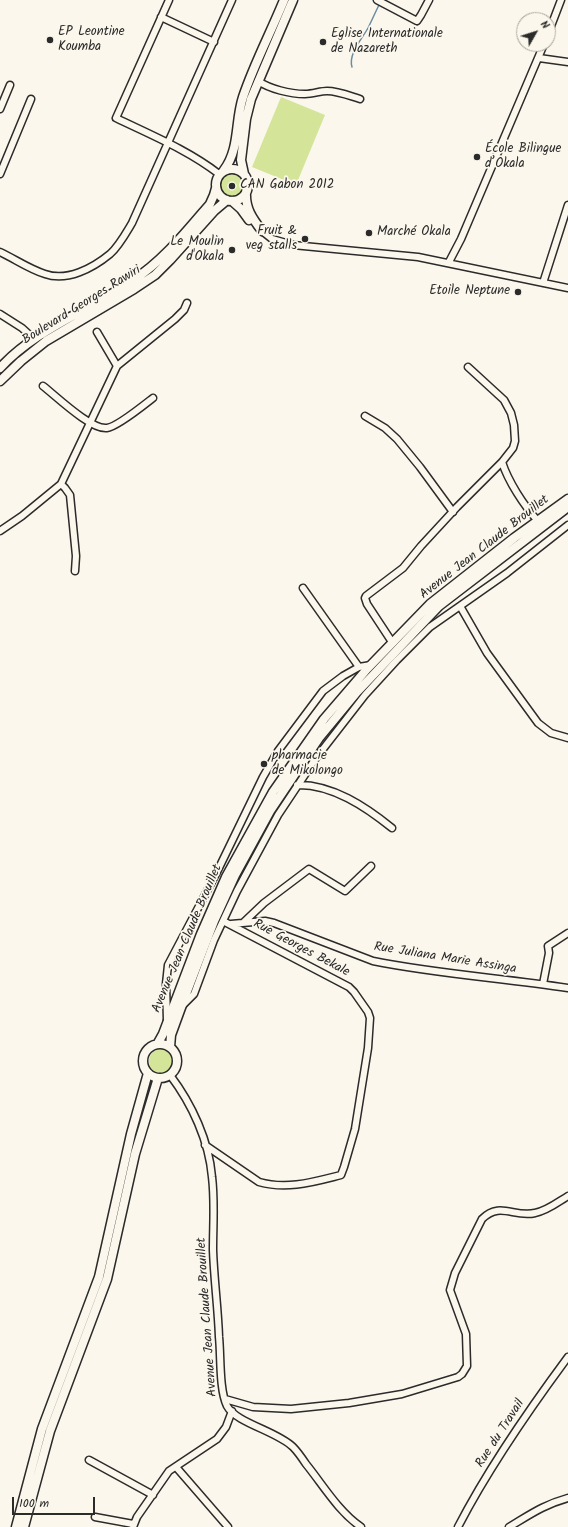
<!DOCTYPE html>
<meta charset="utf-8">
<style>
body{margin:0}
#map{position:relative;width:568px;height:1527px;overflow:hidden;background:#fbf7ec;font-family:Kalam,sans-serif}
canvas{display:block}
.north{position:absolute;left:516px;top:12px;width:40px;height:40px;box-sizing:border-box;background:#fbf7ec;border:1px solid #a8a59f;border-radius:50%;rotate:51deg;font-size:11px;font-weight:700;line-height:16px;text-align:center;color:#2b2b2b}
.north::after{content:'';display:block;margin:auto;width:14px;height:18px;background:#2b2b2b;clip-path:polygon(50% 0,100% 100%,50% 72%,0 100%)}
.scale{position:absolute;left:12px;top:1497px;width:83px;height:18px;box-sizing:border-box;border:2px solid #2b2b2b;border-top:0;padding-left:5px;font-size:12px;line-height:14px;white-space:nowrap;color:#2b2b2b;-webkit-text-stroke:3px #fbf7ec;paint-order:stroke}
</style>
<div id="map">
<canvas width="568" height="1527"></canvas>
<div class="north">N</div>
<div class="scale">100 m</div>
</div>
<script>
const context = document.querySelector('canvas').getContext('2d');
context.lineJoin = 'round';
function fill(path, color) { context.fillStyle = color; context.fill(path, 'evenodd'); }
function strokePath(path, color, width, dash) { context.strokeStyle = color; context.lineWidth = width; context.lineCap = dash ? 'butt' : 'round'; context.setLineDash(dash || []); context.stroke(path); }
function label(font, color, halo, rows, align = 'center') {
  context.font = font + ' Kalam,sans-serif'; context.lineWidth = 3.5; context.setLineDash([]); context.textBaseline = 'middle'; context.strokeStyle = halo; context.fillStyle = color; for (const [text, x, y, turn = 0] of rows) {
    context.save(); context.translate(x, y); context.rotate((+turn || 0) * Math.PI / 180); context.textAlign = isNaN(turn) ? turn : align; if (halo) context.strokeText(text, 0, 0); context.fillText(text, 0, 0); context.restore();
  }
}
fill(new Path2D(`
 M281,97l44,18 -29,70 -44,-18z
 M218 185a13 13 0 1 1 26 0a13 13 0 1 1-26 0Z
 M149 1061a12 12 0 1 1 24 0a12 12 0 1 1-24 0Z`), '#d4e599');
strokePath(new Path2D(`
 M352,67c-4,-13 10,-28 16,-39 4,-8 7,-15 11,-23`), '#6c8ca4', 1.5);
const minor = new Path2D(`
 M169,0l-53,118c35,17 72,32 103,56
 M377,0l40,21 4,-6 8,-15
 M161,17l53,25
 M548,34l13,-34
 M539,58l29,4
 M258,81c12,8 32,13 47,13 8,0 15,-3 22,-3 11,0 23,5 33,8
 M0,109l10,-24
 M0,174l31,-75
 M262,231l10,8 21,6 125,12 150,31
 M0,252c15,7 29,17 45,22 22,8 48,-6 65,-20 9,-8 16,-21 22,-31l100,-223
 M449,262l12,-23 83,-195
 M543,283l25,-78
 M0,314l22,14 12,11
 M97,332l20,34
 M43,386c13,10 48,44 64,42 10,-1 37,-23 46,-30
 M365,416l20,12 12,11 23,28 33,45
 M502,462c6,19 22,44 36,59
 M61,484l4,4 5,7 6,61 -1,15
 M0,531l22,-15 39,-32 56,-118 58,-47 9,-9 3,-7
 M303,588l56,79
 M460,606l27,47 51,70 13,10 17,5
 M392,642l-25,-38 -2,-6 1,-2 37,-28 18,-22 36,-39 45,-45 11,-14 2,-7 -1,-16 -3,-12 -7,-13 -36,-33
 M297,785c35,-1 69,22 95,43
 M244,922l20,-19 45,-34 36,22 26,-25
 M231,924l34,-3 9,2 99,38c64,13 130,17 195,27
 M543,984l6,-31 -1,-7 20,-13
 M182,1006l12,-12 20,-54 23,-49 41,-76 38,-57 49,-63 32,-35 33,-33 77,-54 61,-48
 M167,1021l-1,-37 2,-19 48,-91 47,-97 15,-26 45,-60 20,-15 16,-9 12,-2
 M170,1075c22,29 39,66 42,102 3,24 1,48 1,73 1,29 5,58 6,87 2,18 0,53 8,69 9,17 50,25 66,41 5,5 9,11 13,17 17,21 32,47 55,63
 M205,1145l54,37c28,8 54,0 82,-7l3,-8 11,-38 13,-81 2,-30 -2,-6 -14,-20 -5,-5 -126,-66
 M225,1399l28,8 38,2 58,-6 53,-9 56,-17 4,-3 5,-8 -1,-32 -16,-44 5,-17 27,-54c18,-18 32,-1 53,-6 12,-2 23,-11 33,-17
 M89,1460l64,35
 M176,1467l52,60
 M95,1517l38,7
 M133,1527l4,-10 32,-46 48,-32 9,-12 6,-16
 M458,1527c31,-60 70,-116 110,-170
 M509,1527c22,-13 34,-22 59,-29`);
const major = new Path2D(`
 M216 185a16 16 0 1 1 32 0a16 16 0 1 1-32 0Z
 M224,170c16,-21 11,-49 19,-73 11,-33 28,-65 41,-97
 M244,174l-3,-14 5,-41 5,-20 42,-99
 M246,192c-1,16 6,26 16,39
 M232,201l9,8 8,11
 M0,368c36,-39 88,-57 132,-87 31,-20 54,-49 78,-77l4,-9 2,-7
 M0,381l21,-20 25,-20 88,-52 21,-14 15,-15 44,-49 13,-11
 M158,1043l5,-9 38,-100 25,-57 47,-85 51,-73 43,-50 63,-65 84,-66 54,-39
 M143 1061a17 17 0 1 1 34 0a17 17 0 1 1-34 0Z
 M170,1047l1,-12 15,-41 28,-73 21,-46 35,-64 49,-73 38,-46 82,-86 129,-99
 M16,1527l26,-98 57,-152 32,-143 17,-61
 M24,1527l26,-96 57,-152 28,-125 23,-76`);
strokePath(minor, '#2b2b2b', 9);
strokePath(major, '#2b2b2b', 11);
strokePath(minor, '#fbf7ec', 6);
strokePath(major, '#fbf7ec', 8);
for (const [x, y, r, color] of [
 [50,40,4,"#2b2b2b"],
 [323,42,4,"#2b2b2b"],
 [477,157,4,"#2b2b2b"],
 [232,186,4,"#2b2b2b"],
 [369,233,4,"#2b2b2b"],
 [305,239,4,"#2b2b2b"],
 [232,250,4,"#2b2b2b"],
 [518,292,4,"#2b2b2b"],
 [264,764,4,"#2b2b2b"]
]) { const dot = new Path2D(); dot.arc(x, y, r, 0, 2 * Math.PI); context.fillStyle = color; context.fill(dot); strokePath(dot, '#fbf7ec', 1.5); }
label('13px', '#2b2b2b', '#fbf7ec', [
 ["EP Leontine",58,33],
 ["Koumba",58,48],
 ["Eglise Internationale",331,35],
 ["de Nazareth",331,50],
 ["École Bilingue",485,150],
 ["d’Okala",485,165],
 ["CAN Gabon 2012",240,186],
 ["Fruit &",297,232,"right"],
 ["veg stalls",297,247,"right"],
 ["Marché Okala",377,233],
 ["Le Moulin",224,243,"right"],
 ["d'Okala",224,258,"right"],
 ["Etoile Neptune",510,292,"right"],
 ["pharmacie",272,757],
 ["de Mikolongo",272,772]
], 'left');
label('13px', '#2b2b2b', '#fbf7ec', [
 ["Boulevard Georges Rawiri",82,306,-32],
 ["Avenue Jean Claude Brouillet",485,548,-38],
 ["Avenue Jean Claude Brouillet",188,939,-67],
 ["Rue Georges Bekale",301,949,28],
 ["Rue Juliana Marie Assinga",445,959,9],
 ["Avenue Jean Claude Brouillet",208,1317,-94],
 ["Rue du Travail",501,1434,-57]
]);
</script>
